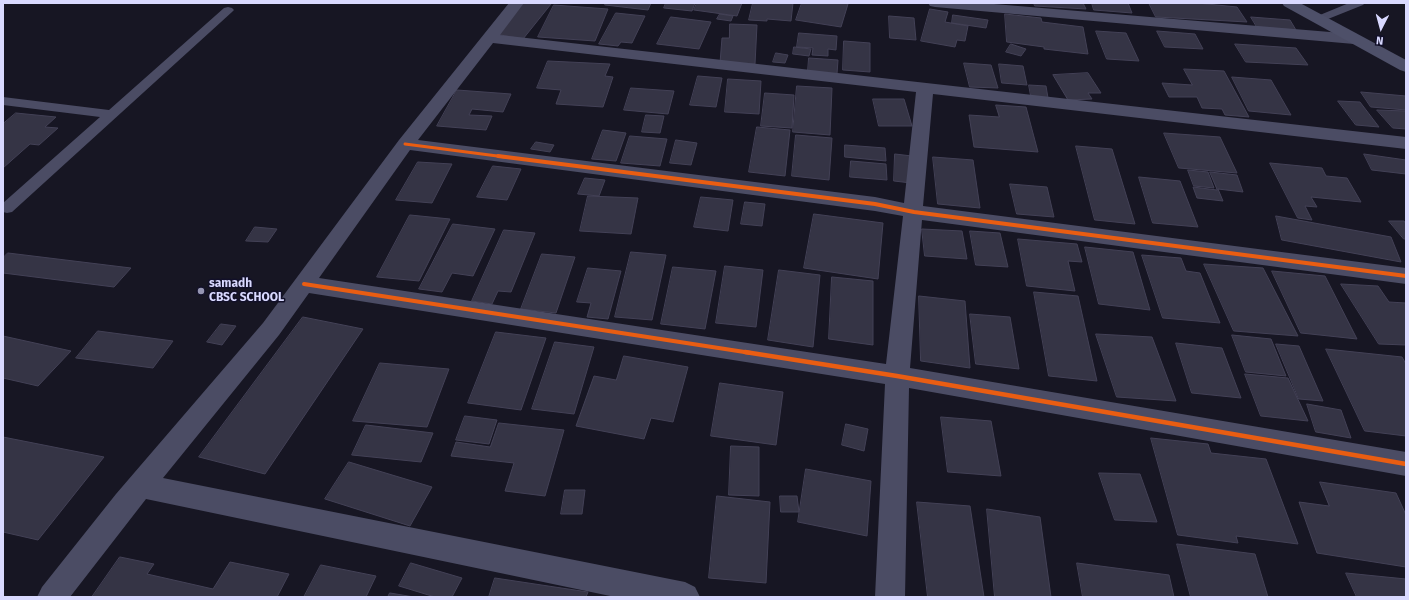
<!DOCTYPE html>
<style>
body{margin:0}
#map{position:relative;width:1409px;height:600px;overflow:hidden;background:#171623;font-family:"Fira Sans",sans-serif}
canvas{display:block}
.frame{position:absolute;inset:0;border:4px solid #d9d9ff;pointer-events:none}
.north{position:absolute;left:1361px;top:8px;width:40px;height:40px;-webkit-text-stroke:3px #121029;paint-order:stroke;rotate:186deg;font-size:11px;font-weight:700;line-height:16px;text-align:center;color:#d9d9ff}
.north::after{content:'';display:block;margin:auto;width:14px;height:18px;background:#d9d9ff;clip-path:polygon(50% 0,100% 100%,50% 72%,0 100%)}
</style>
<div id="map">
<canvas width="1409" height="600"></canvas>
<div class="frame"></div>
<div class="north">N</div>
</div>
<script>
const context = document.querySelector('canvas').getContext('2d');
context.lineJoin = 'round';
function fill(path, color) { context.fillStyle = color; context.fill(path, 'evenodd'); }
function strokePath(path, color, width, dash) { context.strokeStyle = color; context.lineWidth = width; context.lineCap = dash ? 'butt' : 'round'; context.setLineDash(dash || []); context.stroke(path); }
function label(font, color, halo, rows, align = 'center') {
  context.font = font + ' "Fira Sans",sans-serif'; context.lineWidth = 3; context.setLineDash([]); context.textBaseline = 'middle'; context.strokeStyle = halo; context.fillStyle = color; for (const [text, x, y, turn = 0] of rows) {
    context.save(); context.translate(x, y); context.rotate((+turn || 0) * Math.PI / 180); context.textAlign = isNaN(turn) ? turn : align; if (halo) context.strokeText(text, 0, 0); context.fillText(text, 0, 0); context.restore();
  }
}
const building = new Path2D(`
 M522,3l29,1 -28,35 -28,-5z
 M606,3h45l-3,7 -43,-5z
 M666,3h29l-3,8 -28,-3z
 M697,3h45l-5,13 -43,-6z
 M753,3h40l-2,18 -24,-2v2l-18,-1z
 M802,3h41l5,1 -7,23 -45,-7z
 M1034,3h49l3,6 -51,-3z
 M1092,3h36l4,10 -38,-3z
 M1149,3h48l40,4 10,15 -91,-5z
 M554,5l54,4 -13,32 -57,-4z
 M930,9l18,3 -3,10 23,4 -3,15 -8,-1 -2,7 -34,-6z
 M616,13l29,3 -13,27 -11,-1 -3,4 -19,-2z
 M720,14l13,2 -2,5 -14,-2z
 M1005,14l36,4 1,4 41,5 5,27 -44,-5v-2l-37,-5z
 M953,15l35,5 -2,8 -34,-5z
 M889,16l25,2 2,22 -26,-2z
 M671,17l40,5 -12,27 -42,-5z
 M1251,17l39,3 6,10 -39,-3z
 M730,24l27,1 -2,39 -35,-1 2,-25h7z
 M1096,31l30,2 13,28 -32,-2z
 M1157,31l38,3 8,15 -38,-2z
 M799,33l38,3 -1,14 -8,-1v7l-16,-1 1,-7 -16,-1z
 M844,41l26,2v29l-27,-2z
 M1011,44l15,5 -5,7 -15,-4z
 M1235,44l61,4 12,17 -62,-3z
 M794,47l17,2 -2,7 -16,-2z
 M776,53l12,2 -3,8 -12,-1z
 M809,58l29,2 -1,14 -29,-3z
 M548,61l62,3 -5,12 8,1 -10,30 -47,-3 5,-14 -24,-2z
 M964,63l27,2 7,23 -28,-1z
 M999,64l24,2 4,19 -25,-2z
 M1184,69l40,2 25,46 -24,-2 -3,-6 -20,-1 -5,-11h-28l-7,-14 30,2z
 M1088,73l13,20h-13l4,6 -24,1 -15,-25z
 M698,76l24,2 -6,29 -26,-2z
 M1232,77l39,3 20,35 -42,-4z
 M728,79l33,2 -2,33 -34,-2z
 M1029,85l17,1 2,12 -17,-2z
 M797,86l35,2 -2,47 -37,-3z
 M631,88l43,3 -6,23 -44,-4z
 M457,90l54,4 -8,18 -31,-3 -3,6 23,1 -6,14 -49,-4z
 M1361,92l45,4v14l-35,-3z
 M765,93l29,2 -2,33 -31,-2z
 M873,99h31l8,27h-33z
 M1338,101l22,1 19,25 -23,-2z
 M996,105l30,2 12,45 -64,-5 -5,-32 30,2z
 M1377,110l29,1v18l-13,-1z
 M16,113l40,4 -11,10 13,1 -19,17 -9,-1 -27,24v-44z
 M646,115l18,1 -4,17 -18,-1z
 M757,127l33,3 -5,46 -36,-4z
 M603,130l23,3 -10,28 -24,-2z
 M1164,133l56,4 17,36 -58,-5z
 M796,135l36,3 -3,42 -37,-4z
 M630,136l37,3 -7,27 -39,-3z
 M676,140l21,3 -6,22 -21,-2z
 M536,142l18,3 -4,7 -19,-3z
 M845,145l40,3 1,13 -41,-4z
 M1076,146l36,3 23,75 -40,-4z
 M895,154l17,2 -1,27 -17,-2z
 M1364,154l42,6v14l-34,-4z
 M933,157l40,3 7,48 -42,-4z
 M851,161l35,3 1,16 -37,-3z
 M418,162l34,2 -20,39 -36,-3z
 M1270,163l52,5 4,8 21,2 14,24 -50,-5 6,10 -12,-1 7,14 -14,-2z
 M493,166l28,3 -14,31 -30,-3z
 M1188,170l20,2 6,16 -20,-2z
 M1210,172l27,3 6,17 -25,-3 5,12 -26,-3 -4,-11 24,3z
 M1139,177l41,4 18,46 -45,-4z
 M585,178l20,2 -6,16 -21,-2z
 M1010,184l37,3 7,30 -37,-3z
 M588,196l50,2 -7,36 -51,-3z
 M701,197l32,3 -5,31 -34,-4z
 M745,202l20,2 -3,22 -21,-2z
 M814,214l69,9 -5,56 -74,-11z
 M410,215l40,4 -31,62 -42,-4z
 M1276,216l115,21 10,25 -119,-22z
 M1389,221h15l2,3v15h-2z
 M453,224l42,5 -22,47 -21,-3 -10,19 -23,-3z
 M255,227l22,2 -9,13 -22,-1z
 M922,229l40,2 5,28 -42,-3z
 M504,230l31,3 -24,59 -13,-1 -6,13 -20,-3z
 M970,231l30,2 8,34 -32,-2z
 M1018,239l59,5 5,18 -14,-1 7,30 -48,-5z
 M1085,247l48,5 17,58 -51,-6z
 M631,252l35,3 -14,65 -37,-3z
 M8,253l123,15 -17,19 -111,-14v-15z
 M542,254l33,3 -19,56 -35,-4z
 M1142,255l39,3 5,13 14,2 20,50 -57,-5z
 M1204,264l59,4 35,68 -64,-5z
 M725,266l38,4 -7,57 -40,-4z
 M673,267l43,4 -11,58 -44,-5z
 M588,268l33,3 -13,48 -21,-2 4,-14 -14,-1z
 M779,270l41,5 -7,72 -45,-7z
 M1272,271l53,5 32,63 -56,-6z
 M832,277l41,4v64l-44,-6z
 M1341,284l37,2 11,16 17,1v42l-27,-1z
 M1034,292l44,4 19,85 -48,-5z
 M919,296l46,5 5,67 -49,-7z
 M970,314l40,3 9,52 -43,-5z
 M303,317l60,12 -98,145 -66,-17z
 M221,324l15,2 -14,19 -15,-3z
 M98,331l75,10 -20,27 -77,-10z
 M496,332l50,6 -25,72 -53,-7z
 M1096,334l56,3 24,64 -59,-4z
 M1232,335l39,4 15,37 -40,-4z
 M3,336l68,15 -33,35 -35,-8z
 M555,342l39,5 -20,67 -42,-5z
 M1176,343l46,5 19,50 -49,-5z
 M1276,344l23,2 24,55 -24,-2z
 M1326,349l76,8 4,7v72l-41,-5z
 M624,356l64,11 -15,55 -22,-4 -7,21 -68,-13 18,-50 22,4z
 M380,363l69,6 -22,58 -74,-6z
 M1245,374l43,4 20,43 -47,-5z
 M720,383l63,9 -7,53 -65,-9z
 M1307,404l34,6 10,28 -35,-6z
 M465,416l32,4 -8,24 -33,-4z
 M941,417l50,4 10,55 -53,-4z
 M499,423l65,7 -19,66 -40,-5 9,-28 -63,-7 5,-14 34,5z
 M846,424l22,5 -4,22 -22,-6z
 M366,425l67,8 -12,29 -69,-7z
 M3,437l101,20 -66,83 -35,-8z
 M1151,438l57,6 3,9 55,6 32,85 -62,-8 2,7 -60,-8z
 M731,446l28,1v49l-30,-1z
 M349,462l83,25 -22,39 -85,-27z
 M806,469l65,12 -4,55 -69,-14z
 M1099,473l41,1 17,48 -42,-2z
 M1320,482l76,11 10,22v52l-89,-14 -18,-51 30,4z
 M565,490h20l-3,24h-21z
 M717,496l53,6 -4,81 -57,-5z
 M780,496h17l2,16h-18z
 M917,502l53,4 14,91h-56z
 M987,509l53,8 11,80h-56z
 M1177,544l78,10 13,43h-77z
 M120,557l34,7 -7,10 66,15 17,-27 59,12 -12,23h-185z
 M411,563l51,15 -10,19h-17l-36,-11z
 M1077,563l92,12 5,22h-91z
 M321,565l55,11 -10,21h-62z
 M1346,573l60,6v18h-49z
 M495,578l93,14 -2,5h-97z
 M390,593l24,4h-26z`);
fill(building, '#353445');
strokePath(building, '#434156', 1);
fill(new Path2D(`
 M1349,3h16l-2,2 -40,16h-8l-2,-2 2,-2z
 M228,7l4,1 2,2 -2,2 -220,200 -5,1 -4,-1v-9l97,-86 -97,-12v-8l106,13 115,-102z`), '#4b4c64');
fill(new Path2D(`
 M509,3h15l-24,32 906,102v12l-473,-55 -10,112 483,62v16l-484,-64 -12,148 496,84v24l-497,-88 -4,209h-30l10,-213 -576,-91 -30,42 -116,143 522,104 10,5 5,10h-85l-469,-98 -76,98h-33l5,-10 74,-93 147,-171 136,-183zM493,43l423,49 -12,111 -29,-6 -457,-57zM410,150l465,61 28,5 -17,148 -567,-86z
 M928,3h54l372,31 6,2 2,3 -2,3 -6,2 -419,-37 -5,-1z`), '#4b4c64');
fill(new Path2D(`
 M1282,3h18l106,57v12l-6,-2 -116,-64z`), '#4e5069');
strokePath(new Path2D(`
 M405,144l100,13`), '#e95d12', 3);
strokePath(new Path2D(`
 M498,156l377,48 39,8 492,64
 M304,284l447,69`), '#e95d12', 4);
strokePath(new Path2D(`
 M745,352l152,24 509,88`), '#e95d12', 4.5);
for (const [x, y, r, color] of [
 [201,291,4,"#9595b2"]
]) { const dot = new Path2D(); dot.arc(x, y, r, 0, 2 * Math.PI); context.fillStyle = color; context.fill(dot); strokePath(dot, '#121029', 1.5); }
label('bold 12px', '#d9d9ff', '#121029', [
 ["samadh",209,284],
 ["CBSC SCHOOL",209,298]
], 'left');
</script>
